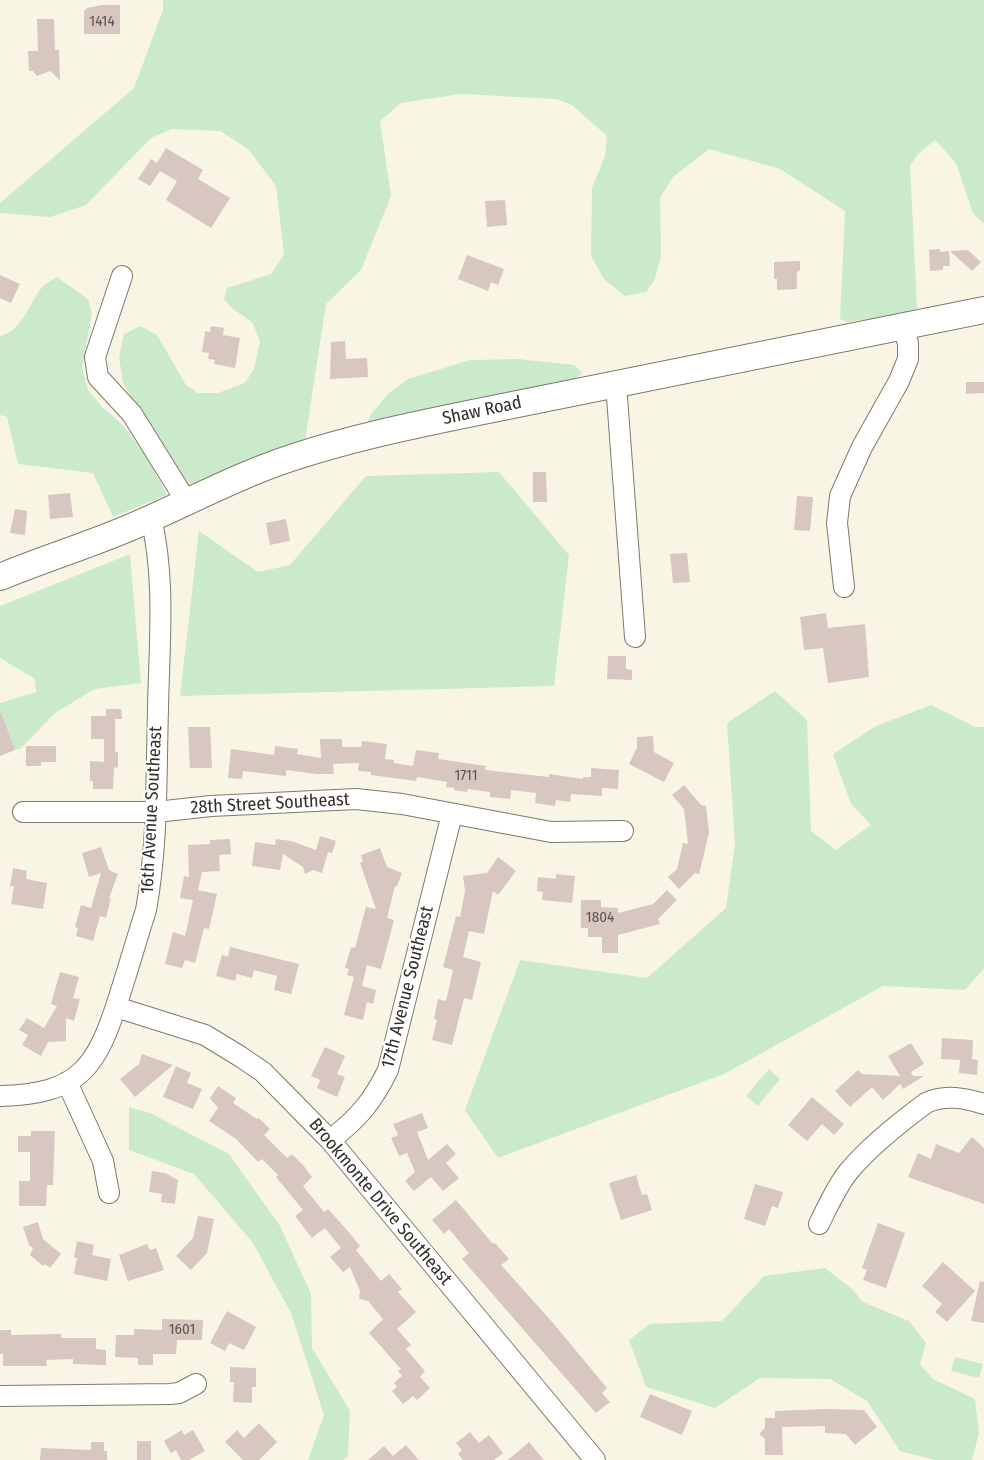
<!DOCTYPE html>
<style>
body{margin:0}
canvas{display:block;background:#f9f5e5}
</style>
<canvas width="984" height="1460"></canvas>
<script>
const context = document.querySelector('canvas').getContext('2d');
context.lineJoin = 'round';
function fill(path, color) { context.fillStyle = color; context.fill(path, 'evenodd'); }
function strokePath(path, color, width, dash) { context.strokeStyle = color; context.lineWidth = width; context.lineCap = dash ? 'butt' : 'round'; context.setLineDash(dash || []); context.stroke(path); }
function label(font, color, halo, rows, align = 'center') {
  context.font = font + ' "Fira Sans Condensed",sans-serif'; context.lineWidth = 4.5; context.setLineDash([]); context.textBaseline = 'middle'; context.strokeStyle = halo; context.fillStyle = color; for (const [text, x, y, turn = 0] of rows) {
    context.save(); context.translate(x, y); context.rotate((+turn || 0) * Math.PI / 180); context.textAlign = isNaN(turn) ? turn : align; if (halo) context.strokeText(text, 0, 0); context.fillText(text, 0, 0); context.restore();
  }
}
fill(new Path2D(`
 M163,0h821v224l-11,-11 -17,-50 -21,-23 -17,14 -8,12 7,142 -8,5 -61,9 -8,-3 5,-108 -65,-42 -71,-20 -36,28 -13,21 1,58 -6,23 -9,13 -21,4 -21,-17 -13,-23 1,-68 13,-32 2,-20 -35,-31 -16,-6 -95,-5 -60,9 -21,18 11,75 -30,74 -35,34 -21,137 -121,46 -61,-104 -4,-26 5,-23 16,-8 17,9 29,50 12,8h20l27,-10 9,-14 6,-28 -8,-19 -19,-13 -9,-10 3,-11 44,-14 13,-20 -8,-68 -28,-37 -28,-18 -48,-2 -21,9 -65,67 -36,12 -50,-4v-10l134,-115 29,-78z
 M57,277l31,22 4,14 -10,55 6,22 14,17 20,17 24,32 21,39 -54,22 -20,-44 -75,-9 -11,-47 -7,-2v-79c22,-4 30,-36 44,-51 4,-3 9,-5 13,-8z
 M518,359l56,6 8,8 -7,7 -103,19 -106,27 5,-12 17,-20 20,-15 62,-19z
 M499,472l70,83 -15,131 -374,10 19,-165 59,41 32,-7 76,-89z
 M130,554l11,129 -46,6 -40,24 -35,36 -20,1v-47l36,-11 -1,-13 -35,-21v-52z
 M775,691l32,29 4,111 25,19 35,-25 -20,-21 -18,-50 43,-28 55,-21 44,22h9v241l-19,22 -82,-4 -159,88 -226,84 -33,-48 55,-150 127,18 79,-70 9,-64 -8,-121z
 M769,1069l11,10 -22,27 -12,-10z
 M129,1107l21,6 79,41 51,72 31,68 1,54 38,63 -2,46 -5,3h-35l16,-45 -33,-102 -38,-70 -59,-69 -65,-24z
 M825,1268l27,21 11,13 46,19 17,22 -6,21 13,15 42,20 4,34 -7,27h-37l-35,-9 -33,-50 -37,-22 -70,-1 -45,30 -69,-21 -17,-47 21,-16 72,-3 42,-45z
 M955,1357l28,7 -4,14 -28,-7z`), '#cbeacc');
fill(new Path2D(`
 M102,5h18v29h-36v-23l3,-3z
 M37,19h17l1,31h4l1,30 -10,-9 -13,5 -4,-5h-4l-1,-20h10z
 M166,148l37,22 -5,9 32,19 -19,30 -45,-28 11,-19 -17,-10 -10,15 -12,-7 13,-20 6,4z
 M505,200l2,25 -20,2 -2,-26z
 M940,249v3l9,-1 1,15h-7v4l-13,1 -1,-21z
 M968,250l13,12 -9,9 -22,-20z
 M467,255l37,14 -6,16 -7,-3 -3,9 -30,-12z
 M800,261v9l-3,2v17l-20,1v-11h-3v-17z
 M0,275l20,9 -9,19 -11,-5z
 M211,326l13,2 -1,7 17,3 -5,30 -21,-4 1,-4 -7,-1 1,-6 -7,-1 3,-21 5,1z
 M345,341l1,18 21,-1 1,19 -38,2 1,-37z
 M966,382h18v11l-18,1z
 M533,472h13l1,30h-14z
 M70,493l3,24 -23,2 -2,-24z
 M797,496l16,1 -3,34 -16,-1z
 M15,509l12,2 -2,24 -15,-2z
 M286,519l4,22 -20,4 -4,-22z
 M687,553l3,29 -17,1 -3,-29z
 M826,613l2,15 37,-4 4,53 -41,6 -5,-35 -19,2 -4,-33z
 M608,656h18v13l6,1v10l-25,-1z
 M106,709h15l1,10h-7v33h3v16l-4,-1 -1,22h-20v-8h-3v-20l14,1v-23h-13v-23h15z
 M1,713l14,37 -15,6v-42z
 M188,727h22l2,41h-22z
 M653,736l1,16 20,11 -10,19 -35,-18 8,-16v-11z
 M320,739h22v8h19l1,-6 25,3 -2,15 9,1v3l19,3 3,-16 23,3 -1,6 48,7 -1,4 64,7v-3l34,5v-2h8v-9l28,2 -1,19 -16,-1v8l-31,-2 -1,8 -14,-2 -1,6 -20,-3 1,-10 -25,-3 -1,9 -20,-2v-5l-22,-3 -1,3 -13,-2v-2l-8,-1 1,-5 -30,-5 -1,4 -45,-6v-3l-13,-1 1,-8 -26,1 1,10h-17l-31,-4v6l-43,-5 -1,8 -14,-1 3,-29 43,6 1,-9 23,3 -1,5 24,4z
 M26,746h30v16h-15v4h-15z
 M684,785l17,20 5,1 3,27 -10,41 -4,-1 -16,16 -11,-12 9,-8 6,-26 5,1 -4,-35 -12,-14z
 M320,836l16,5 -4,12 -4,-1 -6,21 -9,-3 -8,4 -2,-7 -20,-13 -3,16 -28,-4 3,-24 20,3 1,-6 15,2 25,9z
 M230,839l1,15 -12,1 1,16 -18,1 -4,18 19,4 -8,35 -5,-1 -9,35 -10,-3 -3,8 -17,-4 8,-32 12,4 8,-36 -13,-2 4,-22 5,1 -1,-32 22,-1v-4z
 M101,847l8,23 9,4 -9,24h2l-5,20 -6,-2 -7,25 -17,-5 2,-8 -3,-1 6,-22 10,3 10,-35 -12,4 -7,-24z
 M380,848l7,19 15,6 -5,13h-2l-8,32 7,2 -13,49 -14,-4 -5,21 14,4 -3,14 -6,-2 -4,18 -19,-5 10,-38 -7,-2 2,-6 -4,-1 6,-21 4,1 11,-41 10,2 -16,-46 3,-2 -2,-6z
 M498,857l18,14 -18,24 -5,-4 -9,43 -15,-3 -6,26 18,5 -9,38 -8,-2 -12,47 -20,-5 5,-20 -3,-1 4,-20 8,2 7,-31 -10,-3 13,-51 4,1 5,-26 -2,-15 24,-3z
 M13,868l14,3 -1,8 21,4 -4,26 -32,-5 3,-18h-4z
 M556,874l19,2 -3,27 -30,-3 1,-8 -6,-1 1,-14 18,2z
 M667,890l10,10 -19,19 2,5 -42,11v18h-16v-16h-14v-9h-7v-28h20v7l17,1v5l35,-9z
 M230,947l69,17 -8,30 -17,-4 3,-14 -23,-6 -2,8 -15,-4 -2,7 -19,-5 6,-21 6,2z
 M60,972l19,5 -6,21 7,1 -6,22 -8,-3v23l-18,1 -7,14 -19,-11 6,-10 -9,-5 8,-12 17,10 13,-22 -6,-2z
 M942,1038l31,2 -1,19 6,1 -1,15 -18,-2 1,-13 -19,-1z
 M911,1043l13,21 -13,8 2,4h11l-21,13 -3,-5 -17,16 -11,-13 -22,20 -15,-16 23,-21 4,4 38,2 -12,-20z
 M325,1047l20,9 -8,18 8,3 -8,20 -20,-9 3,-8 -9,-4z
 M142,1054l31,11 -38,32 -15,-18 19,-15z
 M176,1066l15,7 -4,10 15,6 -9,20 -30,-12z
 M218,1086l18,12 -3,5 24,16 2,-1 11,11 -6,6 23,23 5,-4 11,11 9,12 -9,9 21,26 4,-3 19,21 13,16 -4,4 25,31 8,-7 13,15 -4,3 18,20 -19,17 14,16 -5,4 19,22 -5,6 10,11 -13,12 -4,-4 -10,8 -11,-13 5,-4 -3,-4 8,-7 -4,-5 3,-2 -32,-36 14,-14 -15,-18 -9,-2 1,-8 -10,-24 -7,5 -13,-15 11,-9 -16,-20 -13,10 -17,-22 8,-6 -27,-33 2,-2 -16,-16 -4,3 -22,-23 -27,-18 9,-13 -8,-10z
 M812,1097l32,27 -10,11 -12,-11 -15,17 -19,-16z
 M422,1113l6,15 -11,4 11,28 19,-16 9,10 -10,9 13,15 -16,13 -12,-14 -17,14 -9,-10 10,-9 -8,-19 -8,3 -8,-18 7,-3 -5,-11z
 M31,1131h24l-2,54h-6l-1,21h-27v-25h11v-29h-12v-16h13z
 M972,1137l12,11v56l-76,-27 10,-24 13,6 5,-15 23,9z
 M152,1171l13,2 13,7 -3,24 -14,-2 1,-8 -13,-2z
 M636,1175l6,20 5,-1 5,16 -31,10 -12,-37z
 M755,1184l28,8 -5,16 -6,-2 -7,20 -21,-7z
 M456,1200l37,44 2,-1 14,16 -8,6 52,58 54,65 -5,5 8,9 -14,11 -134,-154 7,-6 -20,-24 -5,5 -12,-14z
 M198,1216l16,3 -7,34 -16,17 -15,-14 17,-18z
 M38,1222l5,17 18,15 -11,14 -5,-4 -2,2 -13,-11 3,-7 -4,-3 -6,-18z
 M878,1223l27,10 -19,55 -23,-8 4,-10 -5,-2z
 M77,1241l17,4 -2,10 19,4 -4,22 -33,-7 3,-16 -3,-1z
 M147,1244l3,6 6,-2 8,22 -36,11 -9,-26z
 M943,1262l32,29 -28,31 -12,-10 7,-8 -20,-18z
 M980,1281l4,1v41l-13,-2z
 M227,1311l29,16 -12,23 -15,-7 -4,8 -15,-8z
 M162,1319l41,1 -1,20h-25l-1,14h-23v11h-15v-7l-23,-1 1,-22h18v-6l28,1z
 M0,1330h11v5l50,-1v4h35v11l10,1v15l-33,-1v-5l-27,1 1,6h-44v-12h-3z
 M230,1367l26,1v19h-4v16l-19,-1 1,-20h-4z
 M650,1394l42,17 -10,24 -42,-18z
 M826,1409l38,1 13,17 -22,18 -9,-11 -21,-1v-7l-43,1 1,28h-18v-16l-6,-5 6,-6v-10h10v-7z
 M259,1423l18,19 -18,18h-16l-18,-18 12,-12 7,8z
 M182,1430l2,5 9,-5 12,21 -16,9h-8l-5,-10 -5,3 -7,-12z
 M470,1432l9,11 10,-8 14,18 -9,7h-31l-5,-6 4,-4 -6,-7z
 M137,1441h14v19h-14z
 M91,1442h13v9h3v9h-67l1,-12 50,2z
 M529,1442l15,18h-36z
 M406,1445l13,15h-51l16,-14 9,10z`), '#d8c6c0');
const minor = new Path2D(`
 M122,276l-27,81 3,20 34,37 54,87
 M616,384l19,253
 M844,587l-7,-64 3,-27 22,-49 37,-66 9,-22v-16l-6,-17
 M23,812h133l55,-6 145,-7 46,5 149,28 72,-1
 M116,1007l89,28 36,22 22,15 67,68 265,320
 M67,1082l36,79 6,32
 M0,1096c81,-2 97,-29 120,-102 9,-28 17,-56 26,-84 12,-66 10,-134 12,-201 1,-63 8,-129 -7,-191
 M330,1140c28,-21 43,-39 58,-70l64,-256
 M819,1224c9,-18 17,-37 30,-53 21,-25 50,-48 77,-68 19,-9 39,-5 58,1
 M0,1396l170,-2 9,-1 17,-9`);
const major = new Path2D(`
 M0,577c41,-17 83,-30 124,-47 56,-23 109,-53 167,-72 57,-19 114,-31 172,-43l521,-105`);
strokePath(minor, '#7e7a6b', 22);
strokePath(major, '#7e7a6b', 28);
strokePath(minor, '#fff', 20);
strokePath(major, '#fff', 26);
label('15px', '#5b554f', null, [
 ["1414",102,22],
 ["1711",466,776],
 ["1804",600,918],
 ["1601",182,1330]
]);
label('18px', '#312f29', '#fff', [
 ["Shaw Road",482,411,-12],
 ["28th Street Southeast",270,804,-3],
 ["16th Avenue Southeast",152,810,-87],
 ["17th Avenue Southeast",408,987,-76],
 ["Brookmonte Drive Southeast",380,1202,50]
]);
</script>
